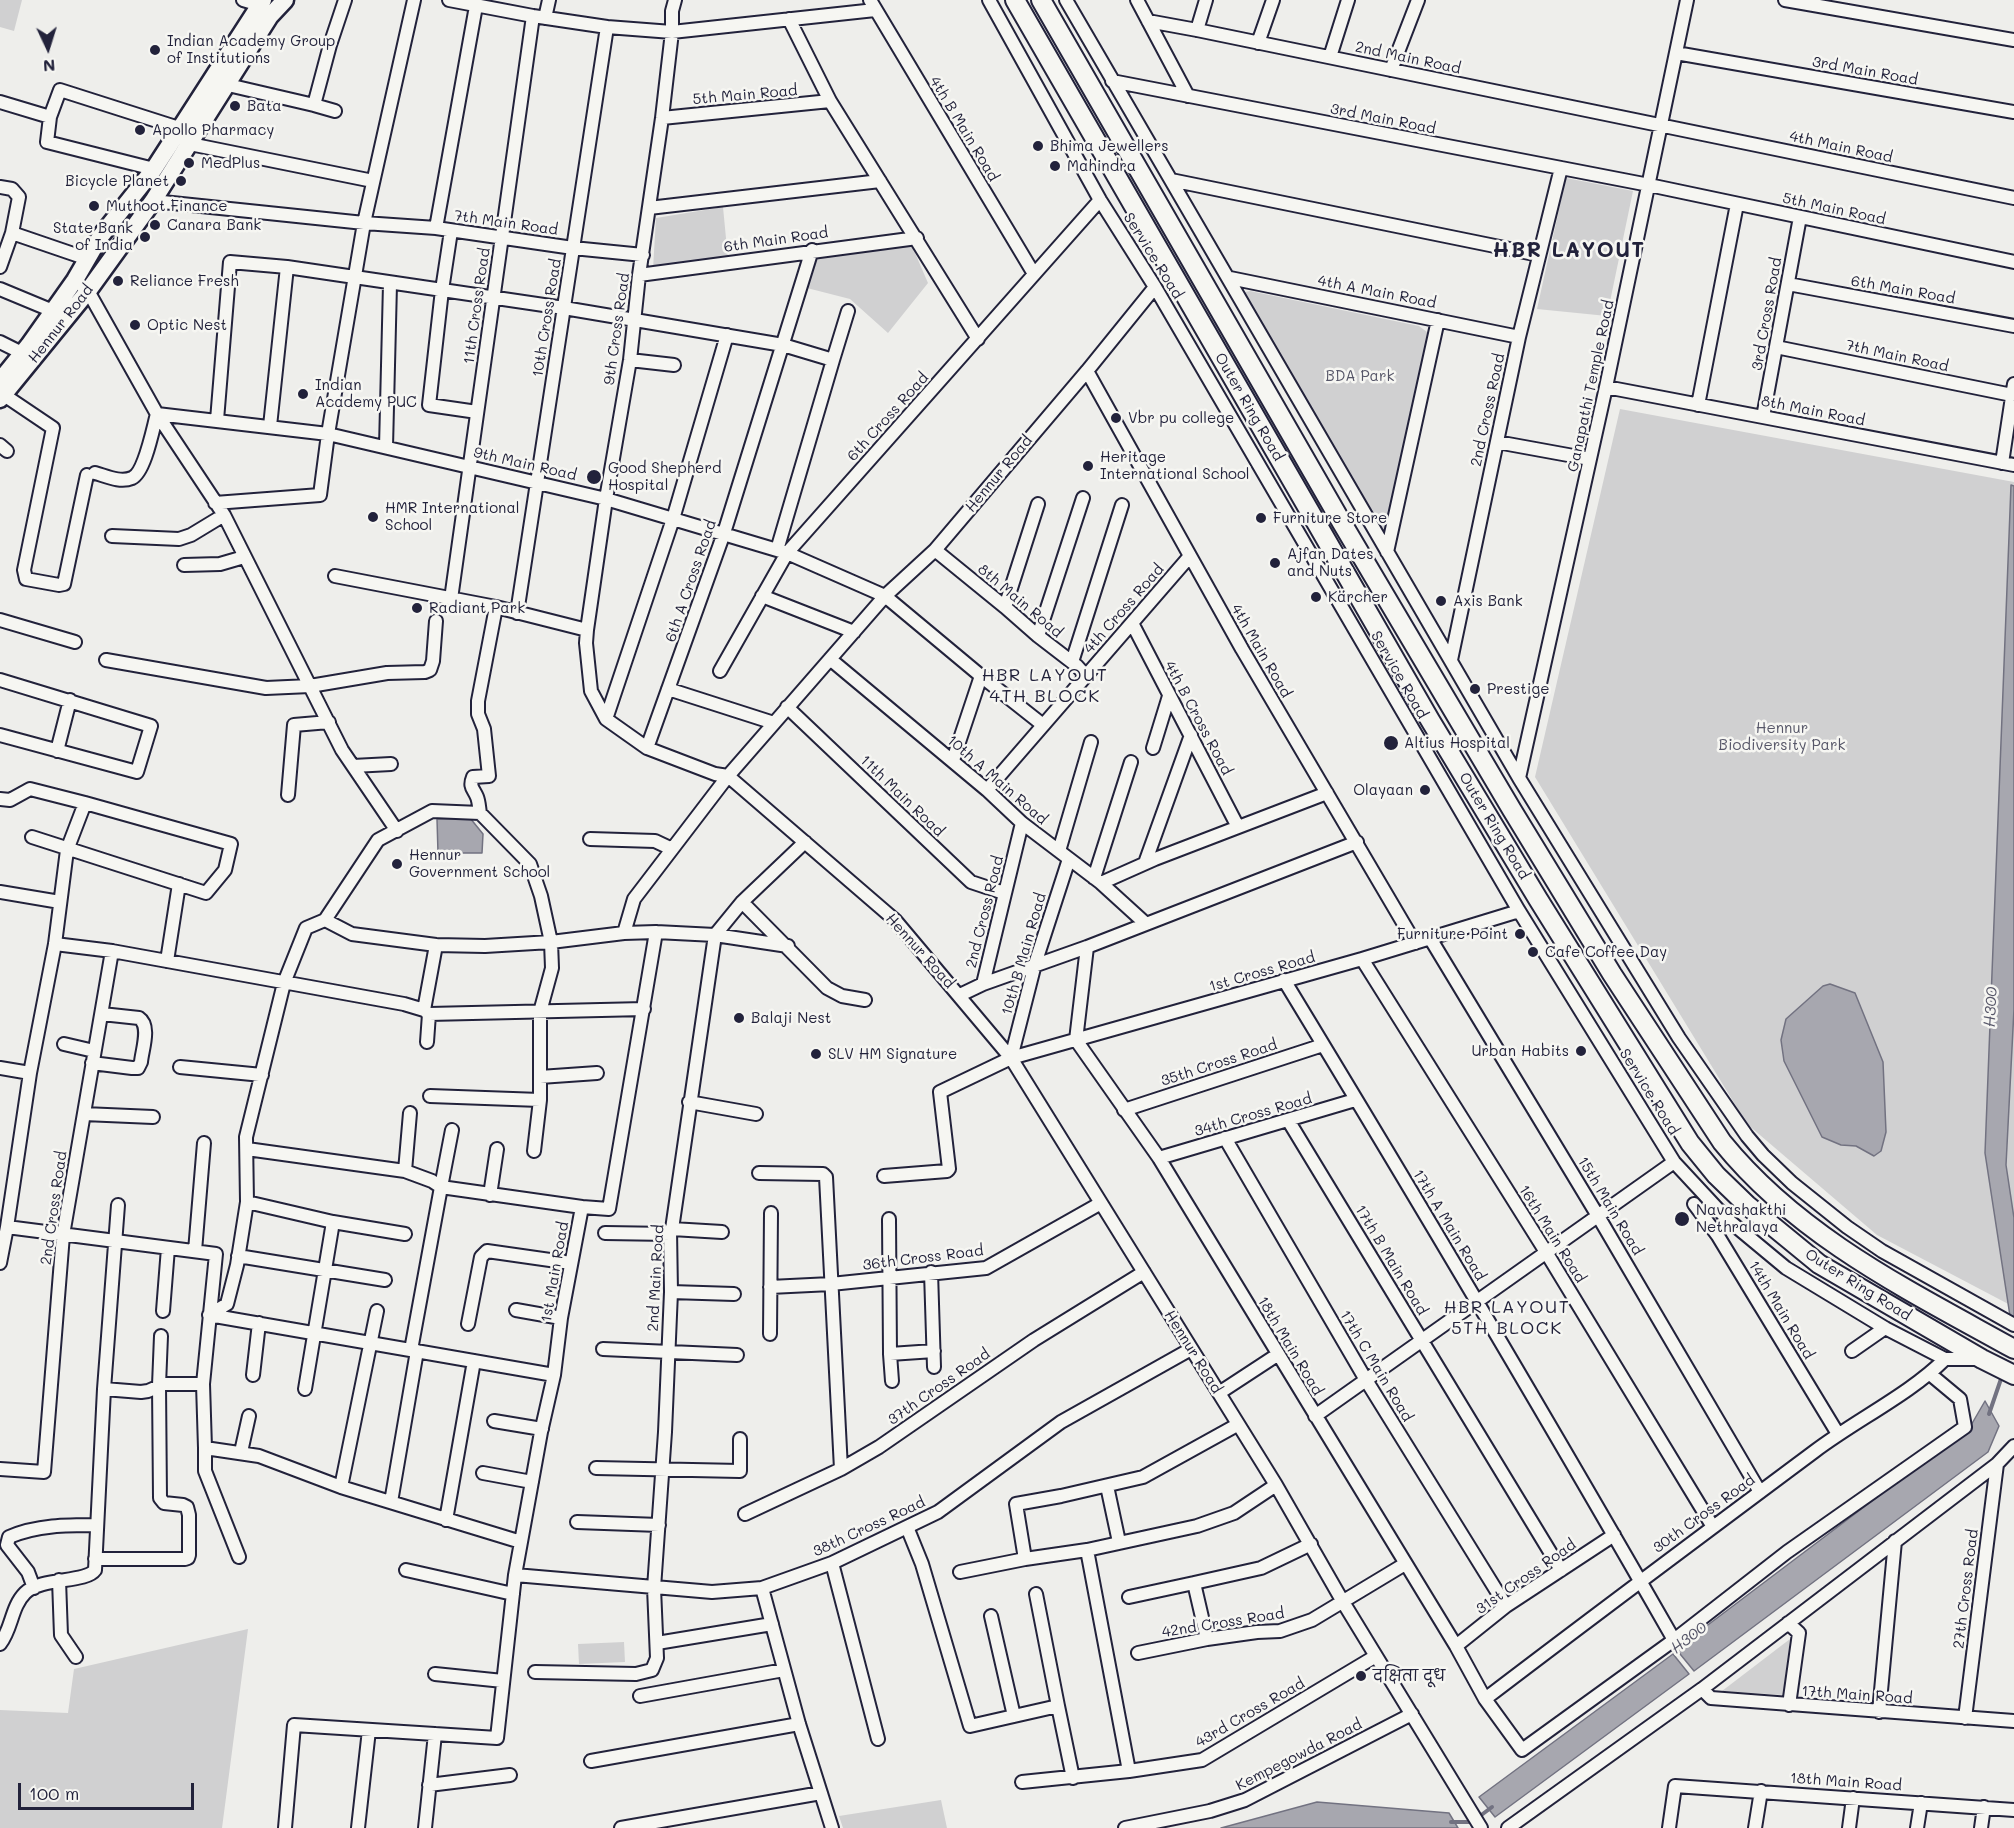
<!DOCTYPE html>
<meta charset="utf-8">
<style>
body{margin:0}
#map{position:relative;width:2014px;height:1828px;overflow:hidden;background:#eeeeeb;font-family:Mali,sans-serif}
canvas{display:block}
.north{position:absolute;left:18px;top:18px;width:60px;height:60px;-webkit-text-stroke:4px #f6f6f2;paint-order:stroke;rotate:176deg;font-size:16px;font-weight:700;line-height:24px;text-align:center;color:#22223b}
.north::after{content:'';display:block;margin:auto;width:21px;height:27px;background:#22223b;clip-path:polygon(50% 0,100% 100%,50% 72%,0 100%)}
.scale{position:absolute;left:18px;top:1783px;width:176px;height:27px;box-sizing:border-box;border:3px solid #22223b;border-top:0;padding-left:8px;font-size:18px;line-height:21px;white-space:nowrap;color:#22223b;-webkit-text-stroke:4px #f6f6f2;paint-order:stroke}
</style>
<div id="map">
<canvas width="2014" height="1828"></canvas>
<div class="north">N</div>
<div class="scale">100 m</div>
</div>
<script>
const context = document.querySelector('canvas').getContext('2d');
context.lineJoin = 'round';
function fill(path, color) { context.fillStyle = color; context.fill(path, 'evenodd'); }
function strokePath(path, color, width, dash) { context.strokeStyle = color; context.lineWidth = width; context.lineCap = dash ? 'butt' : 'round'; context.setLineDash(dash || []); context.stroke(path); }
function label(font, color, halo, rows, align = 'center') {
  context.font = font + ' Mali,"Playpen Sans Deva",sans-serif'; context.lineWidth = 5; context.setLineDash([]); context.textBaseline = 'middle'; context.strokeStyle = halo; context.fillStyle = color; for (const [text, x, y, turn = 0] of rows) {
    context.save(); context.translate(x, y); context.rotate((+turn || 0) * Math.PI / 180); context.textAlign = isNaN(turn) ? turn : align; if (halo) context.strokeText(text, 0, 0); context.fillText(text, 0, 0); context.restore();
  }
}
fill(new Path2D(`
 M0,0h22l-8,31 -14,-4z
 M1566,178l67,13 -26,125 -70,-7z
 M723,207l5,52 -75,10 3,-51z
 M912,246l16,37 -40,50 -38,-34 -43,-11 8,-32z
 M1250,291l169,35 8,6v12l-40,195 -141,-240 -1,-7z
 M1620,409l394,73v825l-137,-72 -130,-111 -212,-347z
 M248,1629l-26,199h-222v-118l68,3 6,-44z
 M1790,1639l-7,56 -61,-4z
 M624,1642l1,20 -46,2 -1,-20z
 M941,1800l6,28h-104l-4,-12z`), '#d0d0d1');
const water = new Path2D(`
 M2011,485l3,1v523l-8,156 8,53v100l-4,-2 -25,-163z
 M470,818l13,16 -1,19h-44l-1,-34z
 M1830,984l25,9 28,69 3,70 -5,19 -7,5 -18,-10 -15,-1 -19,-8 -38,-76 -3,-21 5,-21 37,-33z
 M1985,1401l14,25 -11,26 -294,219 -18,-22 294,-222z
 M1673,1654l16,20 -194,143 -16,-20z
 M1317,1802l132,11 9,15h-237z`);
fill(water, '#a7a7af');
strokePath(water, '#727281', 1.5);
strokePath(new Path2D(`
 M1989,1414l13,-38
 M1451,1822h21l20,-15`), '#727281', 4);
const minor = new Path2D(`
 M243,0l17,5
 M449,0l84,16 74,11 65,5 203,-22
 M870,0l164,274
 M989,0l111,200 55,87 364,624 155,251 53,57 59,49 99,60 60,31h33
 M1066,0l453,778 160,260 68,98 16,19 29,28 55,44 35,24 132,74
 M1137,0l51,96
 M1785,0l229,40
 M545,18l4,-18
 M789,19l41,82 148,238
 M1148,21l49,9 817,168
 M1197,30l9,-30
 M1258,43l15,-43
 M1676,53l338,59
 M1330,57l18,-57
 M1391,70l27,-70
 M1112,81l537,104 365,77
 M228,85l86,20 16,-60 15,-45
 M0,102l50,15
 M314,105l21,6
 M662,118l168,-17
 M190,144l183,37
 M154,169l-107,-27 3,-25 10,-27 119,38
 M1171,180l368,75
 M0,187l12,2 7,8 -7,36 -12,34
 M153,201l211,22 72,5 137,20 70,7
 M649,208l231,-27
 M436,228l40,-222
 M451,231l-9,59 -13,115 48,7
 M12,233l76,26
 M639,275l278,-37
 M1230,278l289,59
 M1788,284l226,42
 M83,287l5,4 69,123 67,101 118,235 55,81
 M0,289l53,22
 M0,342l22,11
 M1776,347l236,48
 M630,360l44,5
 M833,360l15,-49
 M1087,371l155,278 173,294
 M1606,387l408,78
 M4,395l49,33 -29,142 2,9 33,6 5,-1 23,-109
 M1698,405l39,-201
 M1763,417l37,-200
 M217,420l13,-158 57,5 277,41 219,37 50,15 -56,190
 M270,426l17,-159
 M1497,442l93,17
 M0,445l7,6
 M386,447l4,-163
 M2002,463l12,-79
 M95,473c11,3 25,10 37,5 13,-6 21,-50 25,-64l171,20 278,65 181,54 98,43 96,80 62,49
 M215,503l105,-8 8,-61 36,-211 50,-223
 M112,536l67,3 12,-4 33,-20
 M935,550l70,57 33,29 39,30 9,10
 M1387,552l51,-232
 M184,565l36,-1 24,-7
 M335,576l161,31 91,23 -1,13 5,48 15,28 41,29 68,26 13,2
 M762,596l92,36
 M451,599l82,-583
 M1005,607l33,-103
 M517,613l90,-586
 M0,620l75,22
 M1132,623l106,204
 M587,630l19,-131 24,-139 9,-85 23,-157 10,-86v-21l3,-11
 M1038,636l45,-138
 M830,659l157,131 35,33 79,60 44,40
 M106,660l160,28 44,-2 77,-13 38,-1 5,-2 3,-9 3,-40
 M1451,660l68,-323 42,-169
 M1072,662l50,-157
 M720,671l67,-118 313,-353
 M0,680l151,46 -14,46 -137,-37
 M668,689l106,34
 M787,707l184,175 33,11
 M606,719l67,-200 54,-184
 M647,748l77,-215 88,-283
 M1153,748l16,-52
 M57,751l13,-51
 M953,760l28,-84
 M353,766l38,-2
 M728,776l167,144 116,138 265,427 67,117 138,226
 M1519,778l87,-391 81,-387
 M987,790l203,-234
 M288,795l6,-70 35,-3
 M0,799l10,1 20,-11 55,14 -18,47 -12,94 -25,129 -23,154 -7,36
 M480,813c-1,-5 -1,-11 -3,-16 -4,-9 -8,-10 -4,-20l16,-1 -5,-47 -6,-15v-13l18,-94
 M32,837l174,56 19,-23 6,-26 -146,-41
 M590,839l65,2 17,8
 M1059,851l32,-109
 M1145,863l46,-128
 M1094,878l37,-116
 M1101,883l54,-24 172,-66
 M0,892l60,10
 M742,902l85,86 15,8 23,4
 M325,920l27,14 84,11 49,1 66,-4 1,26 -12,44v88l-6,51
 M624,933l10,-34 94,-123 157,-180 50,-46 152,-179 68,-84
 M1430,938l168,278 162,276
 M55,944l57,7 292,53 20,6 5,4 215,-5
 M1087,947l-11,93 83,118 297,488 29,53 37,51 152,-110 113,-88 178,-125 -5,-28 -30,-25
 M1362,959l184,293 167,275
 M167,961l12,-77
 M1284,980c133,219 263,438 390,660
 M983,984l104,-37 270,-105
 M960,995l23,-11 39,-161
 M424,1010l12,-65
 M427,1042l2,-28
 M64,1044l30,7
 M1011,1058l24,-94 34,-105
 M92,1063l40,5h6l3,-6c1,-12 10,-36 -2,-44l-37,-4
 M180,1067l82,8
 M0,1068l30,5
 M540,1077l57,-4
 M430,1096l110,4
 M689,1102l67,12
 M1124,1110l199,-65
 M84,1114l69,3
 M1288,1120l273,450
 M1225,1138l141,242 140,226
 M247,1149l158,22 27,10 9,6 11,-57
 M1159,1158l196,-58
 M405,1171l5,-58
 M759,1173l64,1 3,3 15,292
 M884,1176l63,-5 2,-2 -9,-77 71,-34 351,-99 157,-48
 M490,1195l7,-46
 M247,1202l86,20 -28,167
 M1694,1204l24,32 120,198
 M889,1219l1,135
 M333,1222l72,12
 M7,1227l209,27 -13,130 2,64 54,8 82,31 180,55
 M672,1229l50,3
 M605,1233l65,1
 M195,1251l9,-108
 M238,1256l147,24
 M931,1272l3,95
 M770,1287l61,-3 155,-16 115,-65
 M671,1292l63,2
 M516,1310l45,8
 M163,1311l5,-63
 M209,1315l18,-11 10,-39 10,-63 -1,-65 38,-154 22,-55 19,-8 53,-80 54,-29 48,2 50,51 11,32 10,46 73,-9 32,-1 59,3 27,-33 63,-60
 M209,1315l345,60
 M468,1324l13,-67 6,-6 84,12
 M770,1334l1,-121
 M603,1349l134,6
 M411,1350l30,-163 141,20
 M1852,1351l33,-23
 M253,1375l6,-52
 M892,1381l-2,-27 44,-3
 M104,1389l37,3 7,-1 16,-7h39
 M1219,1393l58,-38
 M1315,1416l359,-254
 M494,1421l48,8
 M205,1448v23l34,86
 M241,1452l8,-36
 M596,1468l144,3v-32
 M0,1469l44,3 19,-237 49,-284
 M483,1473l49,9
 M1107,1486l12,56
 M341,1487l36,-176
 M391,1502l26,-151
 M745,1514l96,-45 38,-22 155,-107 110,-68
 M446,1520l28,-159
 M577,1522l82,3
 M907,1527l15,37 48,162 88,-20 15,72
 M95,1559h90l3,-1 1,-3v-40l-2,-8 -4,-2 -19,-2 -4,-5 -1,-113 2,-49
 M1025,1559l-9,-55 45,-8 82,-19 94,-52
 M832,1563l46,176
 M406,1570l107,24
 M960,1572l65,-13 62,-9
 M515,1575l197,17 50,-4 70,-25 106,-51 123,-90 130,-73
 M59,1580l2,55 15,22
 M34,1588l-6,-16 -21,-27 2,-8c28,-12 58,-12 88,-12
 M762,1588l37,136 33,104
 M1036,1594l22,112
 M1129,1597l65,-14
 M991,1616l23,100
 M1788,1623l11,10 -10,72
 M1207,1639l-13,-56 67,-15 50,-24
 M657,1643l115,-19
 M0,1644c12,-15 11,-37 25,-51 16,-16 61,-10 70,-23l9,-181 14,-184
 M1456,1646l50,-40 108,-71
 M1138,1653l69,-14 50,-7 23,-1 32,-11 93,-56
 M535,1672l101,2 16,-4 5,-12 -3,-70 11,-156 6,-140 -1,-62 2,-1 43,-294 73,11
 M435,1674l68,7
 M1702,1689l9,9 303,23
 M640,1696l144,-26
 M1485,1699c110,-84 220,-166 330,-248 41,-31 95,-57 130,-92
 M1879,1712l16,-171
 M1965,1718l32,-254
 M591,1761l208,-37
 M1129,1771l-42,-221 110,-24 37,-13 42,-28
 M1022,1782l107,-11 73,-11 174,-104
 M429,1785l81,-10
 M285,1828l9,-103 203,13 18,-163 26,-143 13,-57 7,-57 21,-111 27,2 47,-277
 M358,1828l11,-98
 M425,1828l10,-94
 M621,1828l200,-35
 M1125,1828l85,-17 35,-11 167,-86
 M1508,1828l194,-139 295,-225 17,-18
 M1669,1828l6,-42 339,24
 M1755,1828l6,-37
 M1849,1828l4,-30
 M1917,1828l4,-25
 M1981,1828l3,-21`);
const major = new Path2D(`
 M0,381l29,-36 46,-65 25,-43 54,-68 109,-169
 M0,399l88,-108 65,-90 117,-185 15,-16`);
const highway = new Path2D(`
 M1015,0l415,720 108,179 152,244 26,32 31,30 72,59 163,95 32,16
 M1041,0l301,523 170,287 100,164 110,168c77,95 186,148 292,207`);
strokePath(minor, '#22223b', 16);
strokePath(major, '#22223b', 21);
strokePath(highway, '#22223b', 22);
strokePath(minor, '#f6f6f2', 12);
strokePath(major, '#f6f6f2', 16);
strokePath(highway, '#f6f6f2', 18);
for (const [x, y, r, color] of [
 [155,50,6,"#22223b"],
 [235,106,6,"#22223b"],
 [140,130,6,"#22223b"],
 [1038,146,6,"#22223b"],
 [189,163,6,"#22223b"],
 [1055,166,6,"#22223b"],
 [181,181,6,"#22223b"],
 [94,206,6,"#22223b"],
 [155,225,6,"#22223b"],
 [145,237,6,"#22223b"],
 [118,281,6,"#22223b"],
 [135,325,6,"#22223b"],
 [303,394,6,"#22223b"],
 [1116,418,6,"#22223b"],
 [1088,466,6,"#22223b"],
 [594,477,8,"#22223b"],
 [373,517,6,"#22223b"],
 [1261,518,6,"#22223b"],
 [1275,563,6,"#22223b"],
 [1316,597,6,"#22223b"],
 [1441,601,6,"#22223b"],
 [417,608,6,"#22223b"],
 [1475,689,6,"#22223b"],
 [1391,743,8,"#22223b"],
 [1425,790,6,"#22223b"],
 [397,864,6,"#22223b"],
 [1520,934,6,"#22223b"],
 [1533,952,6,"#22223b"],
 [739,1018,6,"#22223b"],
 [1581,1051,6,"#22223b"],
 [816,1054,6,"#22223b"],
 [1682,1219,8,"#22223b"],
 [1361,1676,6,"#22223b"]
]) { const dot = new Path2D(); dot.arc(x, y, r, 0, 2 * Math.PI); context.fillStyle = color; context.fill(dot); strokePath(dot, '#f6f6f2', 2); }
label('15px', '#22223b', '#f6f6f2', [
 ["Indian Academy Group",167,41],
 ["of Institutions",167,58],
 ["Bata",247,106],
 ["Apollo Pharmacy",152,130],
 ["Bhima Jewellers",1050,146],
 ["MedPlus",201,163],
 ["Mahindra",1067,166],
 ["Bicycle Planet",169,181,"right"],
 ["Muthoot Finance",106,206],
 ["Canara Bank",167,225],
 ["State Bank",133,228,"right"],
 ["of India",133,245,"right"],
 ["Reliance Fresh",130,281],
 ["Optic Nest",147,325],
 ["Indian",315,385],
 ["Academy PUC",315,402],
 ["Vbr pu college",1128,418],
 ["Heritage",1100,457],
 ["International School",1100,474],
 ["Good Shepherd",608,468],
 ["Hospital",608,485],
 ["HMR International",385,508],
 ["School",385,525],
 ["Furniture Store",1273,518],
 ["Ajfan Dates",1287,554],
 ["and Nuts",1287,571],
 ["Kärcher",1328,597],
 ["Axis Bank",1453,601],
 ["Radiant Park",429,608],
 ["Prestige",1487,689],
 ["Altius Hospital",1404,743],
 ["Olayaan",1413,790,"right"],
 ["Hennur",409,855],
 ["Government School",409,872],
 ["Furniture Point",1508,934,"right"],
 ["Cafe Coffee Day",1545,952],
 ["Balaji Nest",751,1018],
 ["Urban Habits",1569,1051,"right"],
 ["SLV HM Signature",828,1054],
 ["Navashakthi",1696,1210],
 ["Nethralaya",1696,1227],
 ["दक्षिता दूध",1373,1676]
], 'left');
label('15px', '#22223b', '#f6f6f2', [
 ["2nd Main Road",1408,58,12],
 ["3rd Main Road",1865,71,10],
 ["5th Main Road",745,95,-5],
 ["3rd Main Road",1383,119,11],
 ["4th B Main Road",964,129,59],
 ["4th Main Road",1841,147,12],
 ["5th Main Road",1834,209,12],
 ["7th Main Road",506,223,8],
 ["6th Main Road",776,240,-8],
 ["Service Road",1153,256,58],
 ["6th Main Road",1903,290,10],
 ["4th A Main Road",1377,292,11],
 ["11th Cross Road",477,306,-82],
 ["3rd Cross Road",1767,314,-80],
 ["10th Cross Road",547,318,-81],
 ["Hennur Road",61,324,-52],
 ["9th Cross Road",617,329,-82],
 ["7th Main Road",1897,356,12],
 ["Ganapathi Temple Road",1591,386,-78],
 ["Outer Ring Road",1249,407,60],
 ["2nd Cross Road",1488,410,-78],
 ["8th Main Road",1813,411,11],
 ["6th Cross Road",888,417,-48],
 ["9th Main Road",525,464,13],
 ["Hennur Road",999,474,-50],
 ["6th A Cross Road",691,581,-71],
 ["8th Main Road",1020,601,40],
 ["4th Cross Road",1124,609,-49],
 ["4th Main Road",1261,651,60],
 ["Service Road",1399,675,60],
 ["4th B Cross Road",1198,718,62],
 ["10th A Main Road",997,780,41],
 ["11th Main Road",902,796,44],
 ["Outer Ring Road",1494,826,59],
 ["2nd Cross Road",985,912,-76],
 ["Hennur Road",920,951,48],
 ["10th B Main Road",1024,954,-74],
 ["1st Cross Road",1262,972,-16],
 ["35th Cross Road",1219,1063,-18],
 ["Service Road",1649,1092,58],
 ["34th Cross Road",1253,1115,-16],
 ["15th Main Road",1610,1206,59],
 ["2nd Cross Road",54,1208,-82],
 ["17th A Main Road",1449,1225,59],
 ["16th Main Road",1552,1234,58],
 ["36th Cross Road",923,1258,-7],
 ["17th B Main Road",1391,1260,59],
 ["1st Main Road",555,1272,-80],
 ["2nd Main Road",656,1278,-87],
 ["Outer Ring Road",1858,1285,32],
 ["14th Main Road",1781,1310,59],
 ["18th Main Road",1290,1346,59],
 ["Hennur Road",1193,1352,58],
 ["17th C Main Road",1376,1366,59],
 ["37th Cross Road",939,1387,-35],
 ["30th Cross Road",1704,1514,-36],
 ["38th Cross Road",869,1527,-25],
 ["31st Cross Road",1526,1577,-35],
 ["27th Cross Road",1966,1589,-83],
 ["42nd Cross Road",1223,1623,-9],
 ["17th Main Road",1857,1695,4],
 ["43rd Cross Road",1250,1713,-30],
 ["Kempegowda Road",1299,1755,-27],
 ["18th Main Road",1846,1782,4]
]);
label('15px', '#565668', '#f6f6f2', [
 ["BDA Park",1360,376],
 ["Hennur",1782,728],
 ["Biodiversity Park",1782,745]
]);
label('italic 16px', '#575769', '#f6f6f2', [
 ["H300",1991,1007,-87],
 ["H300",1689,1638,-38]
]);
context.letterSpacing = '1.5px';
label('18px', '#22223b', '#f6f6f2', [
 ["HBR LAYOUT",1045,675],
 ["4TH BLOCK",1045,696],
 ["HBR LAYOUT",1507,1307],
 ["5TH BLOCK",1507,1328]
]);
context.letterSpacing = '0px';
context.letterSpacing = '1.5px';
label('bold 21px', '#22223b', '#f6f6f2', [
 ["HBR LAYOUT",1569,251]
]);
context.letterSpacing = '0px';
</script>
